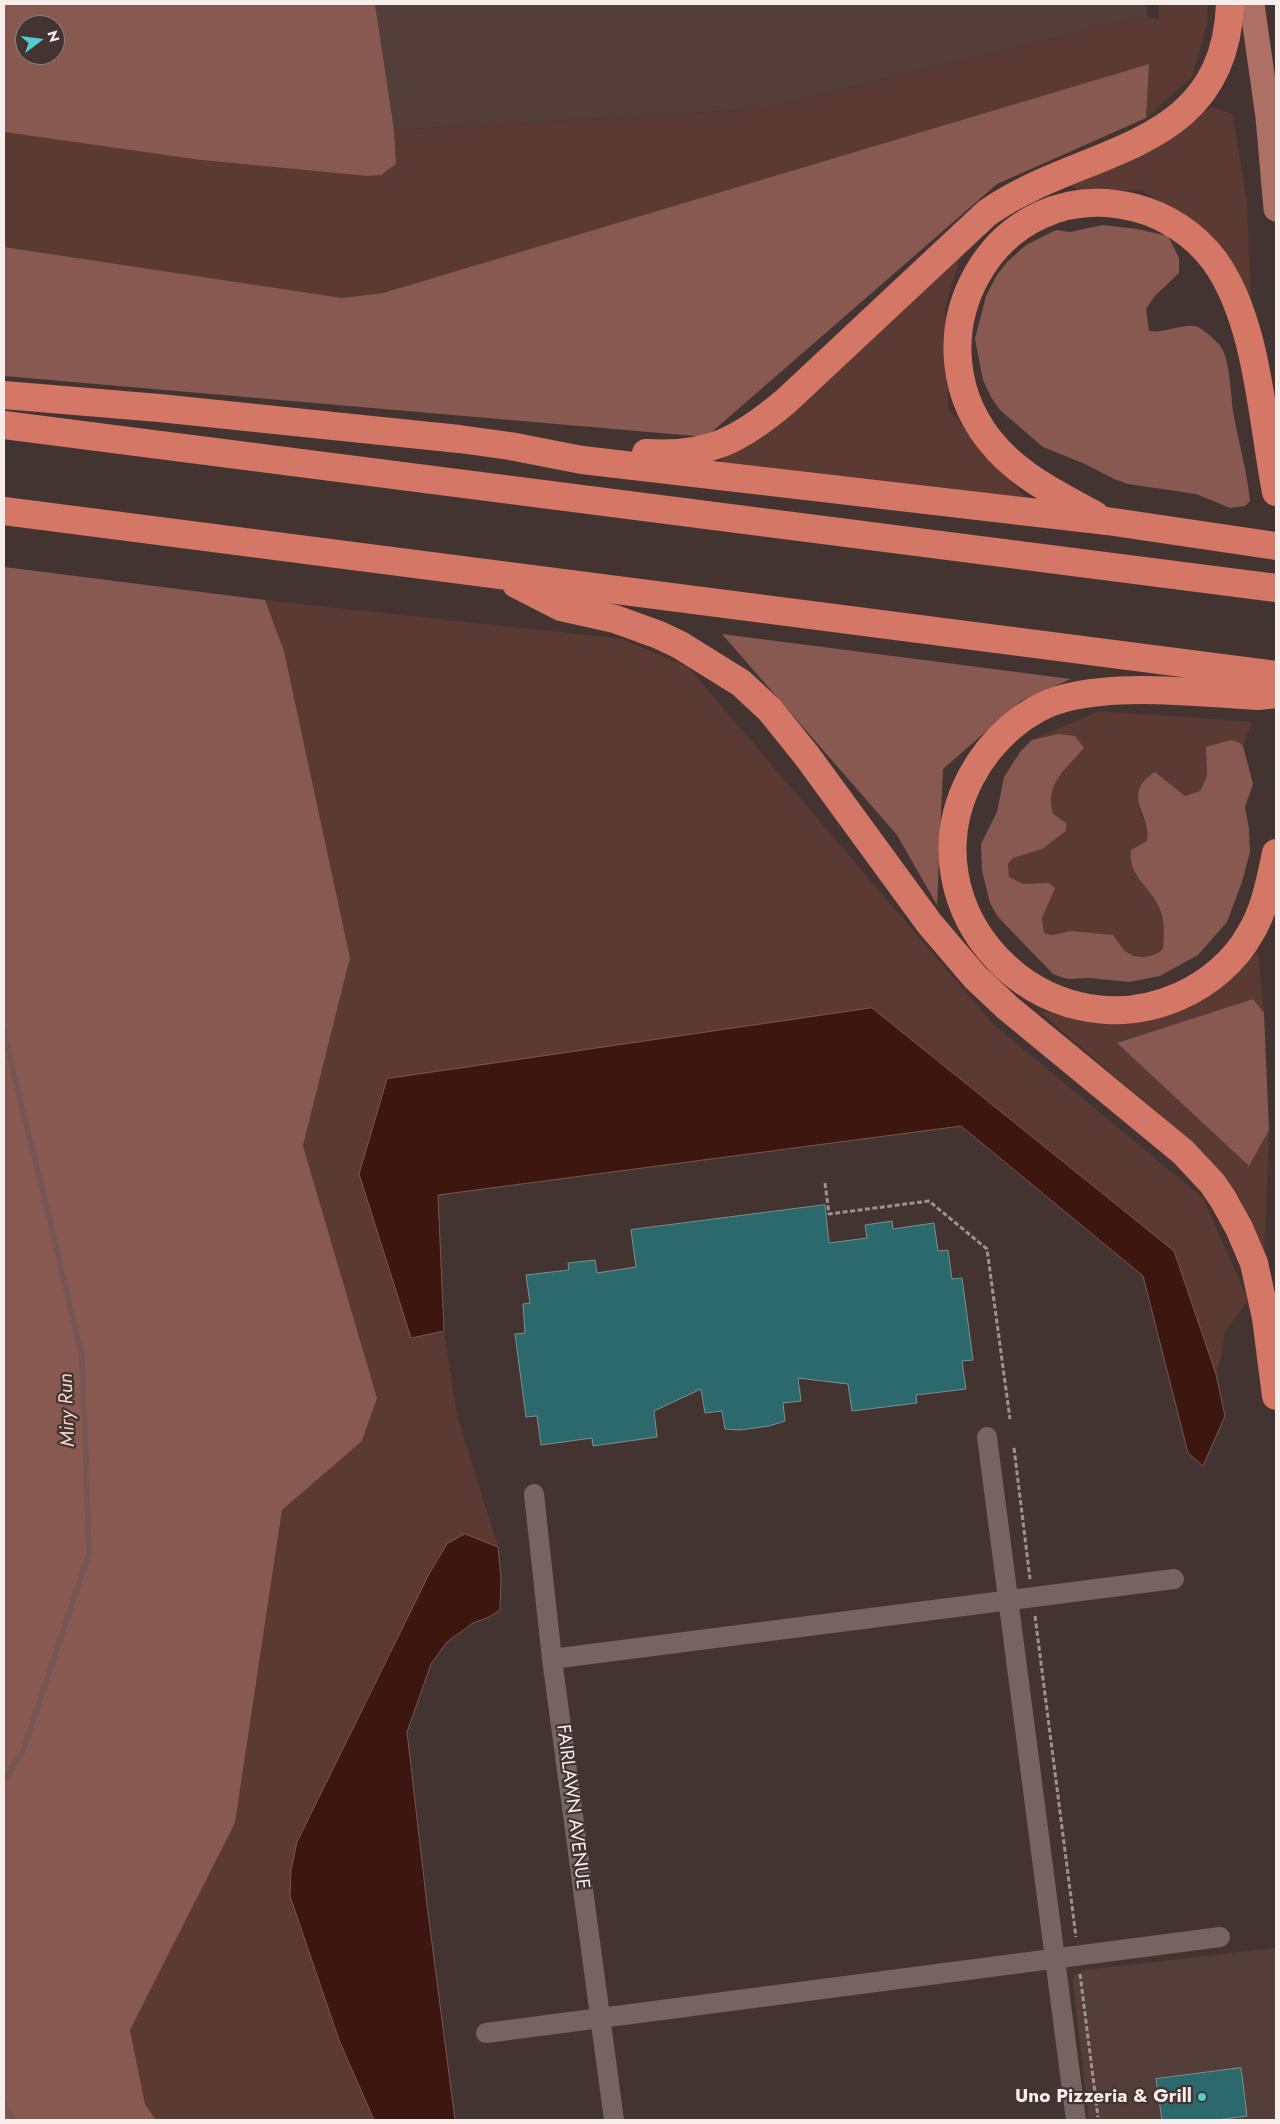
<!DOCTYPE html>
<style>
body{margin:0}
#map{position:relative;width:1280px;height:2124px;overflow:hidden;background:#433431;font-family:Jost,sans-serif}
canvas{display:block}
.frame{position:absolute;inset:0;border:5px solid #f7edeb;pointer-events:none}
.north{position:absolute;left:15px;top:15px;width:50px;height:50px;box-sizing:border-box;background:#433431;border:1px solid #8b7e7b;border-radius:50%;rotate:75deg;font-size:14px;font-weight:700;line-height:20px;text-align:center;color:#f7edeb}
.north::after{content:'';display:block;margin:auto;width:18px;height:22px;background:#51ccd2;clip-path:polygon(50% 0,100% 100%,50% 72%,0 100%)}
</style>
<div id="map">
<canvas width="1280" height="2124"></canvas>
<div class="frame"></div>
<div class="north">N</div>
</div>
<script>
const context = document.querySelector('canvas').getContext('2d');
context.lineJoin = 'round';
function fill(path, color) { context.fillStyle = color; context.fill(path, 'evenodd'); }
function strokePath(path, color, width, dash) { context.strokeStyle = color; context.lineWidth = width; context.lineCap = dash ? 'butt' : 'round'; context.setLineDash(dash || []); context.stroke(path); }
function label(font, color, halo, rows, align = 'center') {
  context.font = font + ' Jost,sans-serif'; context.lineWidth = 4.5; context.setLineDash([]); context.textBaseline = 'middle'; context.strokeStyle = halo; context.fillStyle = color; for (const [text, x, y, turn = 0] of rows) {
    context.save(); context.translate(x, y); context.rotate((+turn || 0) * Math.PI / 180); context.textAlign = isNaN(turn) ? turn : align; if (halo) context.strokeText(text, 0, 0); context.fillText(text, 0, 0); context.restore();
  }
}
fill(new Path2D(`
 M375,4h771l1,12 -388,93 -365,21z
 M1276,1948v172h-187l-16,-136 1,-9 10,-5z`), '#543e3a');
fill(new Path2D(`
 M1159,4h49l-1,20 -15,53 -46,41 3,-54 -766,229 -41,5 -338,-51v-115l197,28 166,16 14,-1 15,-11 -2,-34 365,-21 388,-93 12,4z
 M1212,107l20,7 15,87 4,112 -38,-77 -71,-46 -63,1 -10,-8 52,-18z
 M961,256l-16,50 3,103 78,89 -309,-34 5,-6z
 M265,600l357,39 66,28 305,357 210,174 45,102 -24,33 -2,20 -6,21 -42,-123 -302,-243 -485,71 24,259 33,-7 13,84 41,132 -33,-13 -28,25 -75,149 -72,188 49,144 35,80h-218l-11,-16 -15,-74 105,-207 47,-313 80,-69 15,-43 -74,-252 47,-188 -66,-307z
 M1099,711l153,11 -9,24 -5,-4 -32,5 1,29 -7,15 -15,5 -30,-24 -16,36 10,26 -2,7 -16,9 4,25 12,12 13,21 4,25 -1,16c-26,22 -64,-13 -92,-17 -10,-2 -16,4 -27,1l-2,-15 7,-35 -26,1 -14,-6 -1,-14 5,-6 29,-9 24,-26 -13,-8c-8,-32 11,-45 30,-67l-25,-14 -26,6z
 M1258,952l6,61 -11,-14 -136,44 131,122 21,-35 -5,129 -23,-59 -74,-79 -127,-109 95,7 74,-25z`), '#5c3a34');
fill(new Path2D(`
 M4,4h371l19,126 2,34 -15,11 -14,1 -166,-16 -197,-28zM25,25h30v30h-30z
 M1149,64l-3,54 -149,66 -291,253 -702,-61v-129l338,51 41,-5z
 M1103,225l34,4 31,7 11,22v15l-25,24 -8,12 3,22c15,3 37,-9 49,-4 7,4 19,14 23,20 9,13 10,48 12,64 5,30 14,59 17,90l-5,5 -15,2 -34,-14 -68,-10 -14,-5 -29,-15 -42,-17 -43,-37 -9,-13 -8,-17 -8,-41 11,-43 11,-21 10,-13 19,-17 30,-15 14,2z
 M4,567l261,33 19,51 66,307 -47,188 74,252 -15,43 -80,69 -47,313 -105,207 15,74 11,16h-152z
 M722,634l349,45 -50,22 -78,68 -6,136 -40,-70z
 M1058,734l17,2 9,12c-19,22 -39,35 -31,66l13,9v8l-24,18 -29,9 -5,6 1,13 14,7 26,-1 6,5 -13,30 2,15 8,2 18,-4 43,4c4,5 8,12 12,16 11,9 28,7 38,-2 1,-13 2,-29 -4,-42 -10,-22 -31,-30 -28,-57l16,-9c6,-25 -28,-46 8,-69l30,24 15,-5 7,-15 -1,-29 25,-7 7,2 5,4 10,38 -8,23 4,22 1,23 -8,30 -15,40 -29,33 -38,21 -31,6 -39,-4 -23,1 -14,-5 -55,-57 -8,-14 -8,-32 -1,-27 16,-32 7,-35 16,-25 12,-12z
 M1253,999l11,14 5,117 -20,36 -132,-123z`), '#875950');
const water = new Path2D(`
 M872,1008l302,243 42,123 9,42 -22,50 -15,-13 -45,-177 -182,-150 -523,69 6,136 -33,7 -52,-164 28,-95z
 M465,1534l33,13 3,31 -1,32 -11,7 -16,6 -26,19 -16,22 -24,68 20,173 28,215h-81l-35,-80 -49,-144 1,-26 6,-28 132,-268 18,-30z`);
fill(water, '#3d1610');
strokePath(water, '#755652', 1);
strokePath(new Path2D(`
 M4,1032l78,323 7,198 -66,198 -19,29
 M4,2104l9,16`), '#755652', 5.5);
const building = new Path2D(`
 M825,1205l4,38 38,-5 -2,-13 27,-4 1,8 41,-6 4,28 10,-1 4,29 10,-1 11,82 -11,1 4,28 -50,6 1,8 -65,8 -4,-27 -50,-6 3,23 -18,2 2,18 -16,5 -29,4 -15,-1 -3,-18 -17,2 -4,-24 -47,22 3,26 -64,9 -1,-8 -51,7 -4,-29 -11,1 -11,-83 10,-1 -2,-29 7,-1 -4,-28 43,-5 -1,-7 27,-3 2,13 39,-6 -5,-37z
 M1241,2068l6,48 -30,4h-55l-6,-41z`);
fill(building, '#2b696c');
strokePath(building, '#7c9091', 1);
strokePath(new Path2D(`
 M825,1183l4,31 100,-13 58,48 23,170
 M1014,1448l16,131
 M1035,1616l41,321
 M1080,1974l18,143`), '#9e928f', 3, [5, 2.5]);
strokePath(new Path2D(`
 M987,1437l89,683
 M534,1494l18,165 62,461
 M552,1659l622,-80
 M486,2033l734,-96`), '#756460', 20);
strokePath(new Path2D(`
 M1252,4l16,113 8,92`), '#ae6f64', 25);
strokePath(new Path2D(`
 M4,395l155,13 300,31 51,7 72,14 525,61 169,25
 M4,425l1272,163
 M646,453c62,4 94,-13 140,-52l201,-188c96,-68 237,-58 243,-209
 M4,511l1272,164
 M1095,515c-35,-19 -70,-36 -97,-65 -98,-106 -5,-279 138,-242 31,8 59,27 78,52 44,60 48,161 62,232
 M516,584l45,23 54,12 44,16 21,10 61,38 29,27 37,46 122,167 46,54 33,31 175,144 29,31 11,16 16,29 15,35 12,55 10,78
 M1276,694l-18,2c-60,-3 -134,-13 -193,2 -40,10 -75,43 -94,79 -70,133 72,280 209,219 29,-13 55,-35 70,-62 15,-24 20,-53 26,-81`), '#d47766', 28);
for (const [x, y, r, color] of [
 [1202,2097,5,"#51ccd2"]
]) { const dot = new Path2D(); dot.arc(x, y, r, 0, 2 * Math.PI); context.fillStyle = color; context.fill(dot); strokePath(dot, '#433431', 2); }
label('19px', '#f7edeb', '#433431', [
 ["FAIRLAWN AVENUE",572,1807,83]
]);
label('bold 19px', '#f7edeb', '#433431', [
 ["Uno Pizzeria & Grill",1192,2097]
], 'right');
label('italic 20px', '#f4d4cd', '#433431', [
 ["Miry Run",68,1410,-92]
]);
</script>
